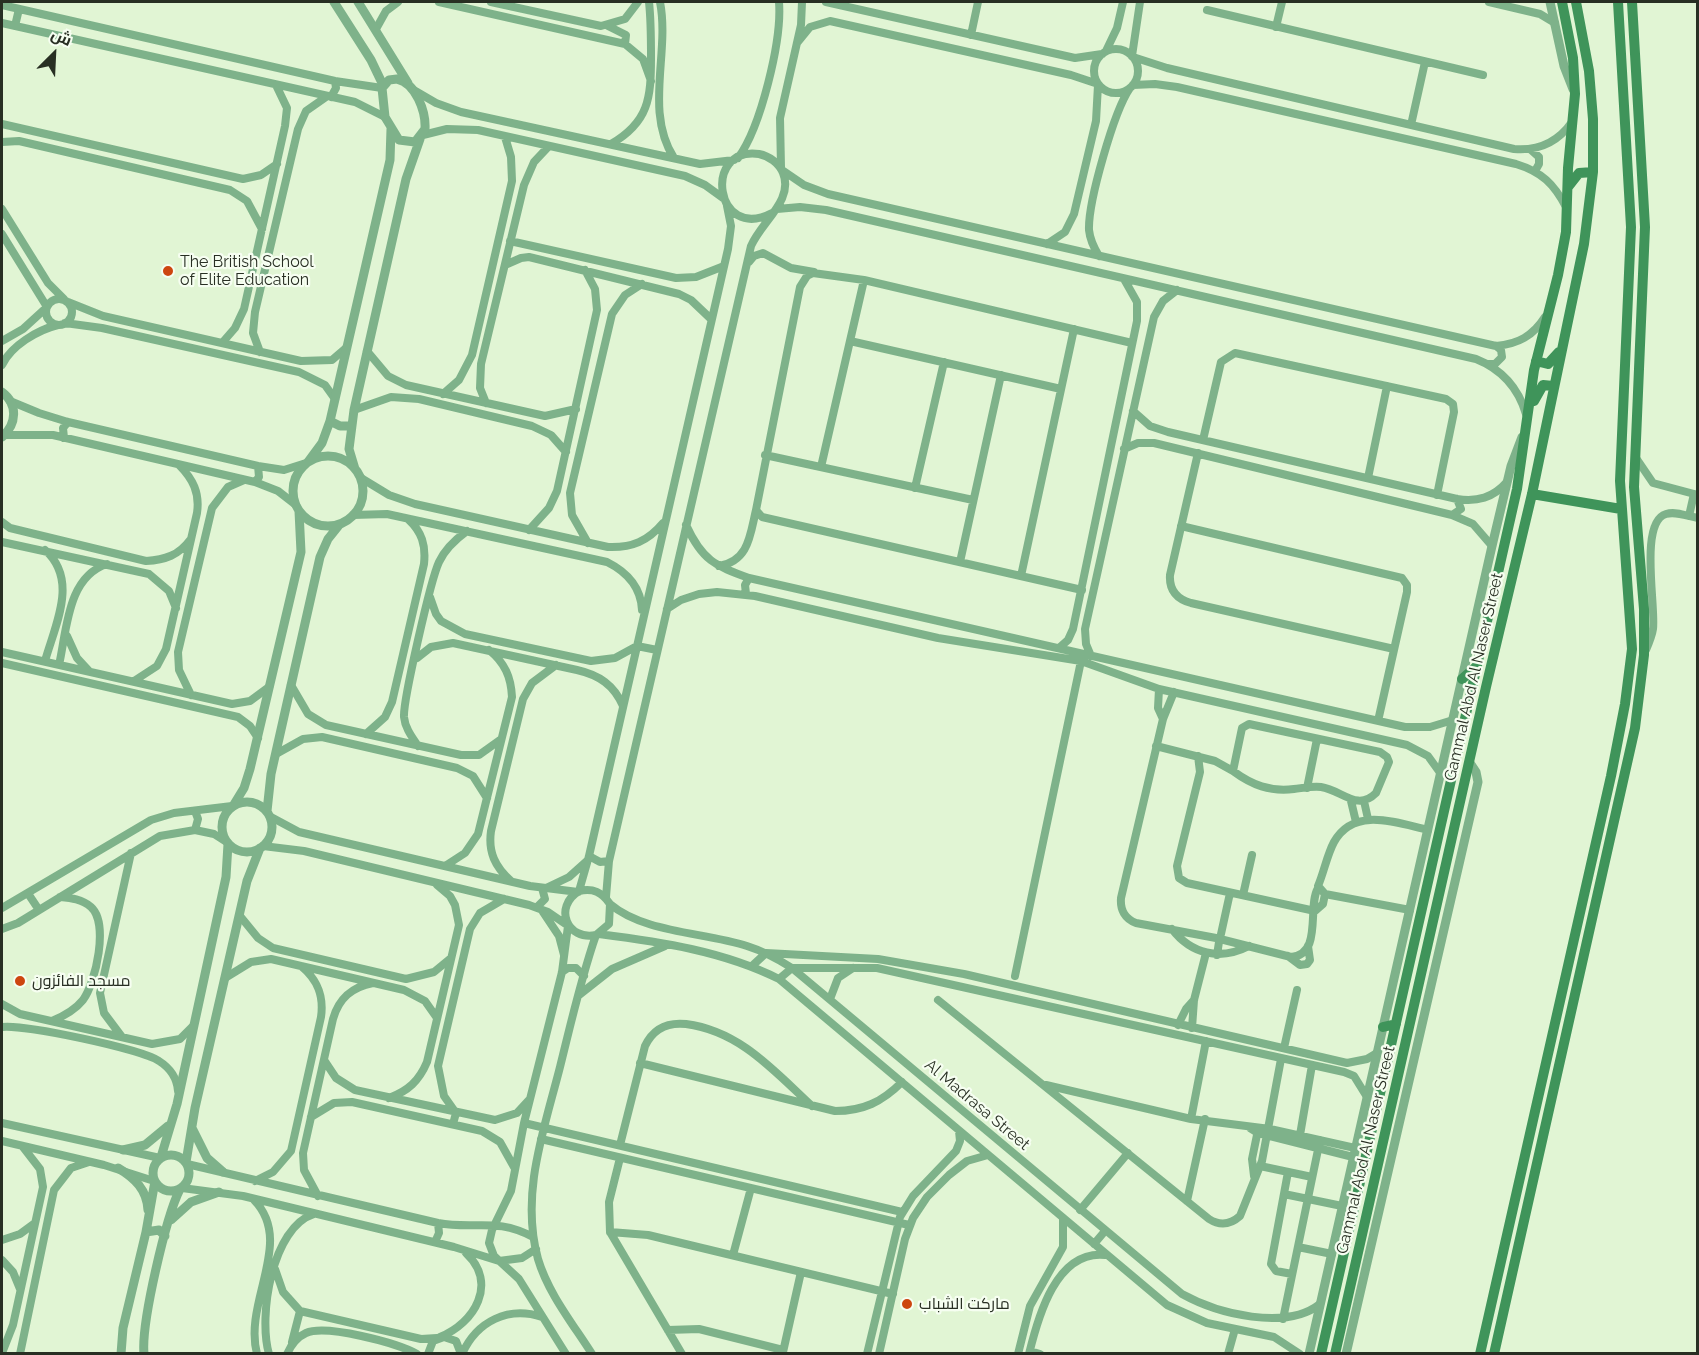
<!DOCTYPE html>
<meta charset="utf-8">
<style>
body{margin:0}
#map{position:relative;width:1699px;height:1355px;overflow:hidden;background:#e1f5d4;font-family:Raleway,Cairo,sans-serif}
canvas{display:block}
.frame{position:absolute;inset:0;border:3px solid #282f23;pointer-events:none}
.north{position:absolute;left:24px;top:24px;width:60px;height:60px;-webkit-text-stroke:4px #f6fef1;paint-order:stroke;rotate:24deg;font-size:16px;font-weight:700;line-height:24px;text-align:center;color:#282f23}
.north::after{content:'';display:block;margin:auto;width:21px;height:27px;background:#282f23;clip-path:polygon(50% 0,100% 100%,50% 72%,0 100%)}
</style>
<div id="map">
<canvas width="1699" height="1355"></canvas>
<div class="frame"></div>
<div class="north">ش</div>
</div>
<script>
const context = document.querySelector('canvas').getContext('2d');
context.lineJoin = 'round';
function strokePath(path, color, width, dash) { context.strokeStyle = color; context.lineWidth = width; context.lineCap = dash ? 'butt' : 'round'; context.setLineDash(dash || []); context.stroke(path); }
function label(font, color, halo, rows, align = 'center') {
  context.font = font + ' Raleway,Cairo,sans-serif'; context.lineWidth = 4.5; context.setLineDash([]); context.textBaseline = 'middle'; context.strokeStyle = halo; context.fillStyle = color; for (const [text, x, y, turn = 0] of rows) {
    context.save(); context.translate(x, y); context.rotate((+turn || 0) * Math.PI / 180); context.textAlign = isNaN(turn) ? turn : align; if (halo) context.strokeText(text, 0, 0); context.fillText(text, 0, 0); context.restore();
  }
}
strokePath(new Path2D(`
 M439,2l186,42 18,15 8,22
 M491,2l110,24 24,-7 13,-17
 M660,2c10,51 -16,109 14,156
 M826,2l249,56 27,-4
 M1489,2l51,12 15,9
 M2,5l333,76 47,7
 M1207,10l276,65
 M2,23l353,79 30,15
 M15,26l4,-17
 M608,26l18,9 -1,9
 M1276,27l6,-25
 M376,29l10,-18 12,-9
 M971,35l7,-33
 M797,43l13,-16 20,-6 241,54 27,9
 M1094 71a22 22 0 1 1 44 0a22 22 0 1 1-44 0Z
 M1106,51l11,-23 6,-26
 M1132,56l8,-54
 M1133,57l34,11 347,81c24,2 44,-7 58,-27
 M1133,85l22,-1 22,3 339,77c26,8 38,20 50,43
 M412,89l24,14 25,9 239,52 34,-4
 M331,97l5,-9 -1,-7
 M2,124l241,55 18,-4 16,-11
 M1411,125l14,-63
 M423,135l24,-6 31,1 207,46 20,9 18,13
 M2,142l17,-1 211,49 17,11 15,28
 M611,144c38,-22 40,-46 40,-87 0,-18 0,-37 -2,-55
 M1530,149l9,8v7l-4,7
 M738,158c23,-31 44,-118 41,-156
 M781,167l-1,-49 21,-93 1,-23
 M782,170l22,15 24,9 668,152c22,-2 37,-10 49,-29
 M2,209l46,74 16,16
 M777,209l23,-2 26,3 650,149c25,10 42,28 50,55
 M2,234l45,73
 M510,241l166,37 20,-1 28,-11
 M1047,244l18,-12 9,-18 22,-93 2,-36
 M1099,256c-5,-8 -9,-16 -10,-26 -1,-28 25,-119 41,-142
 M749,262l5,-6 9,-3 28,15 23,4
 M505,265l16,-7 8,-1 150,37 12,6 20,19
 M46 312a13 13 0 1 1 26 0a13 13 0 1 1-26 0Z
 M68,302l35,14 198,45 31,-1 14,-12
 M65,323l37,5 197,44 26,13 10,14
 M2,341l21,-12 23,-21
 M850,341l211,48
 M222,343l13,-15 9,-19 41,-183 2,-18 -11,-23
 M367,351l21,25 18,9 139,31 31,-7
 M260,352l-7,-19 2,-21 43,-183 8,-18 20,-14
 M1488,364h7l7,-7 -1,-7 -5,-4
 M2,365c9,-19 35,-35 56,-40
 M443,394l16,-14 13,-25 40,-174 -1,-24 -6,-20
 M10,401l29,12 29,9 190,44 26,4 22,-7
 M486,403l-6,-15 1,-24 43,-179 10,-23 15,-16
 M354,410l37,-13 28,2 113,27 19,9 15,17
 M1133,411l17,15 18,6 289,67c20,3 36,-1 50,-17
 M4,435h49l202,47 23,9 18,14
 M64,438l-1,-10 5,-6
 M1203,440l18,-78 14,-9 211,46 7,5 1,8 -17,83
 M1124,449l14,-6h16l298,72 21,9 19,22
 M1198,453l-28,122c-1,15 7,24 21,28l203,46
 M765,455l208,45
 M1636,458l17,25 45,12
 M821,467l43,-187
 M361,478l28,17 26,9 193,43c24,1 40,-6 55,-24
 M1368,478l19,-92
 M255,482l4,-5 -1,-11
 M915,488l29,-126
 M353,515l34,-1 220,48c20,10 34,25 35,48
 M1452,515l9,-6 -4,-10
 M1689,516l5,-22
 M2,522l8,6 136,33c19,-1 33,-6 44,-21
 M686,525c16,35 29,41 63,53l656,149h25l23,-7
 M1181,526l221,52 5,7v7l-29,129
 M529,530l20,-22 8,-17 40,-181 -2,-21 -10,-19
 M2,542l147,32 20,17 7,17
 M588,543l-16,-28 -2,-22 42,-179 13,-19 17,-11
 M960,562l41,-187
 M719,566c30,-5 31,-31 37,-56
 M1021,576l53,-247
 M1082,590l-320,-73 -6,-7 44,-223 7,-11 6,-3 51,7 268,63
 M746,594l-1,-9 4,-7
 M430,597l6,17 5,7 24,13 126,27 24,-3 22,-12 20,4
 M667,609l14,-9 18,-6 18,-2 38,4 183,42 143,23 78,28 248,56 21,11 13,18
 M67,636l10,22 12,13
 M1059,648l9,-8 5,-11 64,-308v-19l-13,-23
 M1646,650c3,-7 6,-14 7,-21 3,-23 -14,-107 13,-115 10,-3 21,2 32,4
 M2,652l230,52 18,-3 19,-14
 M1091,656l-5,-12 -1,-15 69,-312 9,-16 14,-11
 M417,658l14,-11 22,-4 124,27c22,5 37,15 46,36
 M45,661c10,-36 34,-81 0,-111
 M2,663l236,54 12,9 8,12
 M59,665c8,-35 8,-88 48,-101
 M134,681l23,-15 9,-17 31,-136c3,-20 -4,-34 -18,-48
 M291,685l17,29 18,11 135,30h18l21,-15
 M1159,689l-1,19 5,11
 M1174,692l-11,27 -42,179c-1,12 4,21 15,25l80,15
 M191,695l-12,-25 -1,-18 34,-144 16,-21 16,-7
 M366,734l19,-17 7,-15 32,-138c2,-19 -2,-32 -16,-45
 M418,746c-6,-9 -13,-18 -14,-29 -1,-17 27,-138 35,-155 6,-13 17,-23 28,-31
 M1156,746l59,15 18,10 9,-43 7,-4 131,28 7,5 2,5 -13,31c-19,19 -34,-3 -55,-6 -9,-1 -18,1 -27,2 -24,3 -42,-4 -61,-18
 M276,754l27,-15 19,-2 135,31 16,8 14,22
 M1198,756l2,16 -23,94 2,12 8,5 128,28 8,-7 2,-10
 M1307,788l10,-49
 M1351,801l5,21
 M1364,801l4,18
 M271,817l28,15 231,54 48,6
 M195,830l3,-11 -3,-8
 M263,846l41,5 225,54 19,7 19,13
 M589,856l11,6 9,-1
 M445,866l20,-13 13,-19 34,-137c-1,-20 -7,-34 -23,-47
 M511,881c-16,-14 -23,-29 -20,-50l32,-132 9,-16 24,-18
 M546,888l23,-11 19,-17
 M579,891c14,-3 23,1 31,13l-1,20 -13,11c-29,6 -43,-28 -17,-44l10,-35 139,-607 3,-23 -4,-20
 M29,895l10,15
 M1243,895l9,-40
 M606,897l3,-36 142,-615c11,-25 43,-46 32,-73 -4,-10 -14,-17 -24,-19 -57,-8 -44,89 13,59
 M610,904c34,29 94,28 137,42 16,5 31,13 45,22l390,326c36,20 104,37 138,10
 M537,907l8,-8 -3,-11
 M2,908l149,-88 23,-7 58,-7
 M1410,910l-85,-16 -7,-8c6,-14 9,-31 16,-44 20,-36 63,-19 94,-12
 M543,912l16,24 5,19
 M240,916l18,22 15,10 133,31 28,-7 17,-14
 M2,929l16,-6 142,-87 35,-6 19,4 14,9
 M1172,929c19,25 48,32 77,17
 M599,934c62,8 124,17 180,45l388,326 40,18 67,14 26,17
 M1221,934l9,-41
 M1224,940l67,17c32,-2 16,-51 27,-69
 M1217,955l2,-13
 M1288,956l12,9 7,-1 3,-4 -2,-14
 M752,966l14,-13 112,6 86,15 383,89 20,-4 10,-6
 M562,972l6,-4h8l8,8
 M1015,976l66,-315
 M225,978l26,-16 20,-3 133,31 21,11 12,17
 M779,979l13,-11h85l467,104 10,4 13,21
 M579,995l33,-26 53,-23
 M830,999l8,-21 15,-10
 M938,1000l271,219c11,7 21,6 31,-3l22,-55 19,-102
 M2,1004l18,10 132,30 28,-5 12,-12
 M52,1021c12,-5 23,-11 31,-21 13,-18 26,-77 8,-93 -9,-8 -20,-9 -31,-10
 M1178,1025l8,-16 8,-9
 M2,1027c21,-3 140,22 157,34 11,7 18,17 19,30
 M1192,1028l2,-28 12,-47
 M122,1037l-18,-24 -4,-20 31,-140
 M1284,1048l13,-58
 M324,1060l12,18 19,12 140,30 22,-7 12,-13
 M640,1063l195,48c28,0 47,-9 67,-29
 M1046,1085l145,34 79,10 85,19
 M389,1098c19,-7 30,-17 38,-36l32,-137 -4,-20 -5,-9 -13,-11
 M311,1117l23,-14 18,-1 130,29 18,11 14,25
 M1191,1119l15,-78
 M2,1123l158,35
 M524,1123l378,89
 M453,1124l3,-11 -12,-17 -6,-30 32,-137 10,-16 24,-14
 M1250,1128l8,5 95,24
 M1300,1135l12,-70
 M541,1139l368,86
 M2,1141l102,24 50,16
 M620,1145l25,-99c8,-17 22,-24 41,-22 54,7 88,47 126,82
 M620,1158l-11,44 1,30 72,122
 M187,1164l251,59c38,7 58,-6 95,14
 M1260,1166l52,11
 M1288,1172l-17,92 5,7 16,3
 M1254,1176l-2,-17 6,-29
 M255,1181l18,-9 18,-21 30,-134c3,-21 -3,-37 -20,-51
 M182,1188l61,8 211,51 45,14 23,-3 14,-9
 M1284,1194l58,12
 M318,1196l-14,-26 -1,-17 30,-134c6,-21 19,-32 40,-36
 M254,1200c41,42 -11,101 3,154
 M1187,1201l18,-82
 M1080,1210l48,-57
 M610,1232l38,3 245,59
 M2,1240l18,-6 15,-11
 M435,1242l4,-9 -1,-10
 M1094,1244l11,-13
 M1298,1247l34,7
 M733,1255l18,-67
 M2,1260l11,12 7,17
 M275,1269l8,23 17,19 121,28 16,-1
 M1283,1319l37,-179
 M668,1330l31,-1 84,21
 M440,1337c35,-14 58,-54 26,-84
 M292,1342l8,-31
 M1030,1351l10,3
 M783,1352l18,-80
 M2,1353l11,-28 30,-138 -3,-18 -17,-22
 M20,1354l34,-164 17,-22 18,-6
 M269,1354c-11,-38 3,-127 45,-140
 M287,1354c4,-9 10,-17 19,-21 20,-9 91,10 111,21
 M428,1354l5,-13 11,-4 12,4 5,13
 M462,1354c15,-33 46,-48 80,-37
 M566,1354l-47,-75 -25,-23 -5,-13 3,-13 19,-39 13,-68 38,-151 6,-46
 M592,1354c-19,-30 -44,-61 -54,-95 -18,-65 6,-129 22,-192 11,-44 21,-89 36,-132
 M867,1354l33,-137 13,-21 43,-45 4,-10 -1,-10
 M879,1354l26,-115 8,-21 14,-21 22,-22 18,-14 21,-6
 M1018,1354l12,-48 33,-59v-29
 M1029,1354c9,-37 27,-104 76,-99
 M1228,1354l7,-25`), '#7eb28a', 8);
strokePath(new Path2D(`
 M334,2l37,58 12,25
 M358,2l50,81
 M1550,2l14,64 9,23
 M397,79c19,4 29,33 28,50l-10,13 -16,-2 -14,-23 -3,-29 7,-8z
 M2,392c16,12 15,32 0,45
 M330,421l10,5h11
 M293 491a35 35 0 1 1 70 0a35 35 0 1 1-70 0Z
 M308,462l14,-19 8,-22 60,-261 1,-31
 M355,469l-6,-20 5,-39 52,-231 14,-40
 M222 827a25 25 0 1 1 50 0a25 25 0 1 1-50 0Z
 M233,806l11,-18 6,-19 51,-217 -2,-41
 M267,811l4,-37 49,-217 8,-18 12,-15
 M192,1128l15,30 16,14
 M123,1150l22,-5 23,-19
 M153 1173a18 18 0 1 1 36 0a18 18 0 1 1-36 0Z
 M161,1157l16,-53 49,-227 2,-33
 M186,1162l9,-54 52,-227 13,-33
 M118,1168c17,10 29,22 30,42
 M171,1220l20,-18 28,-10
 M146,1232l13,-2 6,6
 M121,1354l2,-26 23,-96 9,-51
 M144,1354c-3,-31 22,-137 36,-165
 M1309,1354l183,-808 19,-80 11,-29
 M1346,1354l132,-572 -2,-10 -6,-9`), '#7eb28a', 9);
strokePath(new Path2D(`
 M1568,187l11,-14 14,-1
 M1536,361l12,3 11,-12
 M1534,401l9,-16 10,1
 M1532,494l89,15
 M1462,679l15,-13
 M1383,1027l13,-3
 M1321,1354l196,-865 17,-119 24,-95 8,-43 2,-64 7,-74 -2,-36 -11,-56
 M1335,1354l151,-667 46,-193 52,-250 9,-72v-53l-4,-48 -13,-69
 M1480,1354l131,-578 14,-72 7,-55 -12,-168 11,-254 -13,-225
 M1494,1354l141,-626 9,-73v-46l-10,-122 11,-260 -13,-225`), '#3f945a', 10);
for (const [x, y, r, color] of [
 [168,271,6,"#cd460f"],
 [20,981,6,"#cd460f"],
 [907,1304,6,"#cd460f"]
]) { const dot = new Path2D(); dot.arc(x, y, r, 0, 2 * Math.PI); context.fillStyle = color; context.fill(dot); strokePath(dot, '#f6fef1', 2); }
label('16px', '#282f23', '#f6fef1', [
 ["The British School",180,262],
 ["of Elite Education",180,280],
 ["مسجد الفائزون",32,981],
 ["ماركت الشباب",919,1304]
], 'left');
label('16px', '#282f23', '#f6fef1', [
 ["Gammal Abd Al Naser Street",1474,677,-77],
 ["Al Madrasa Street",977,1105,40],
 ["Gammal Abd Al Naser Street",1366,1150,-77]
]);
</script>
